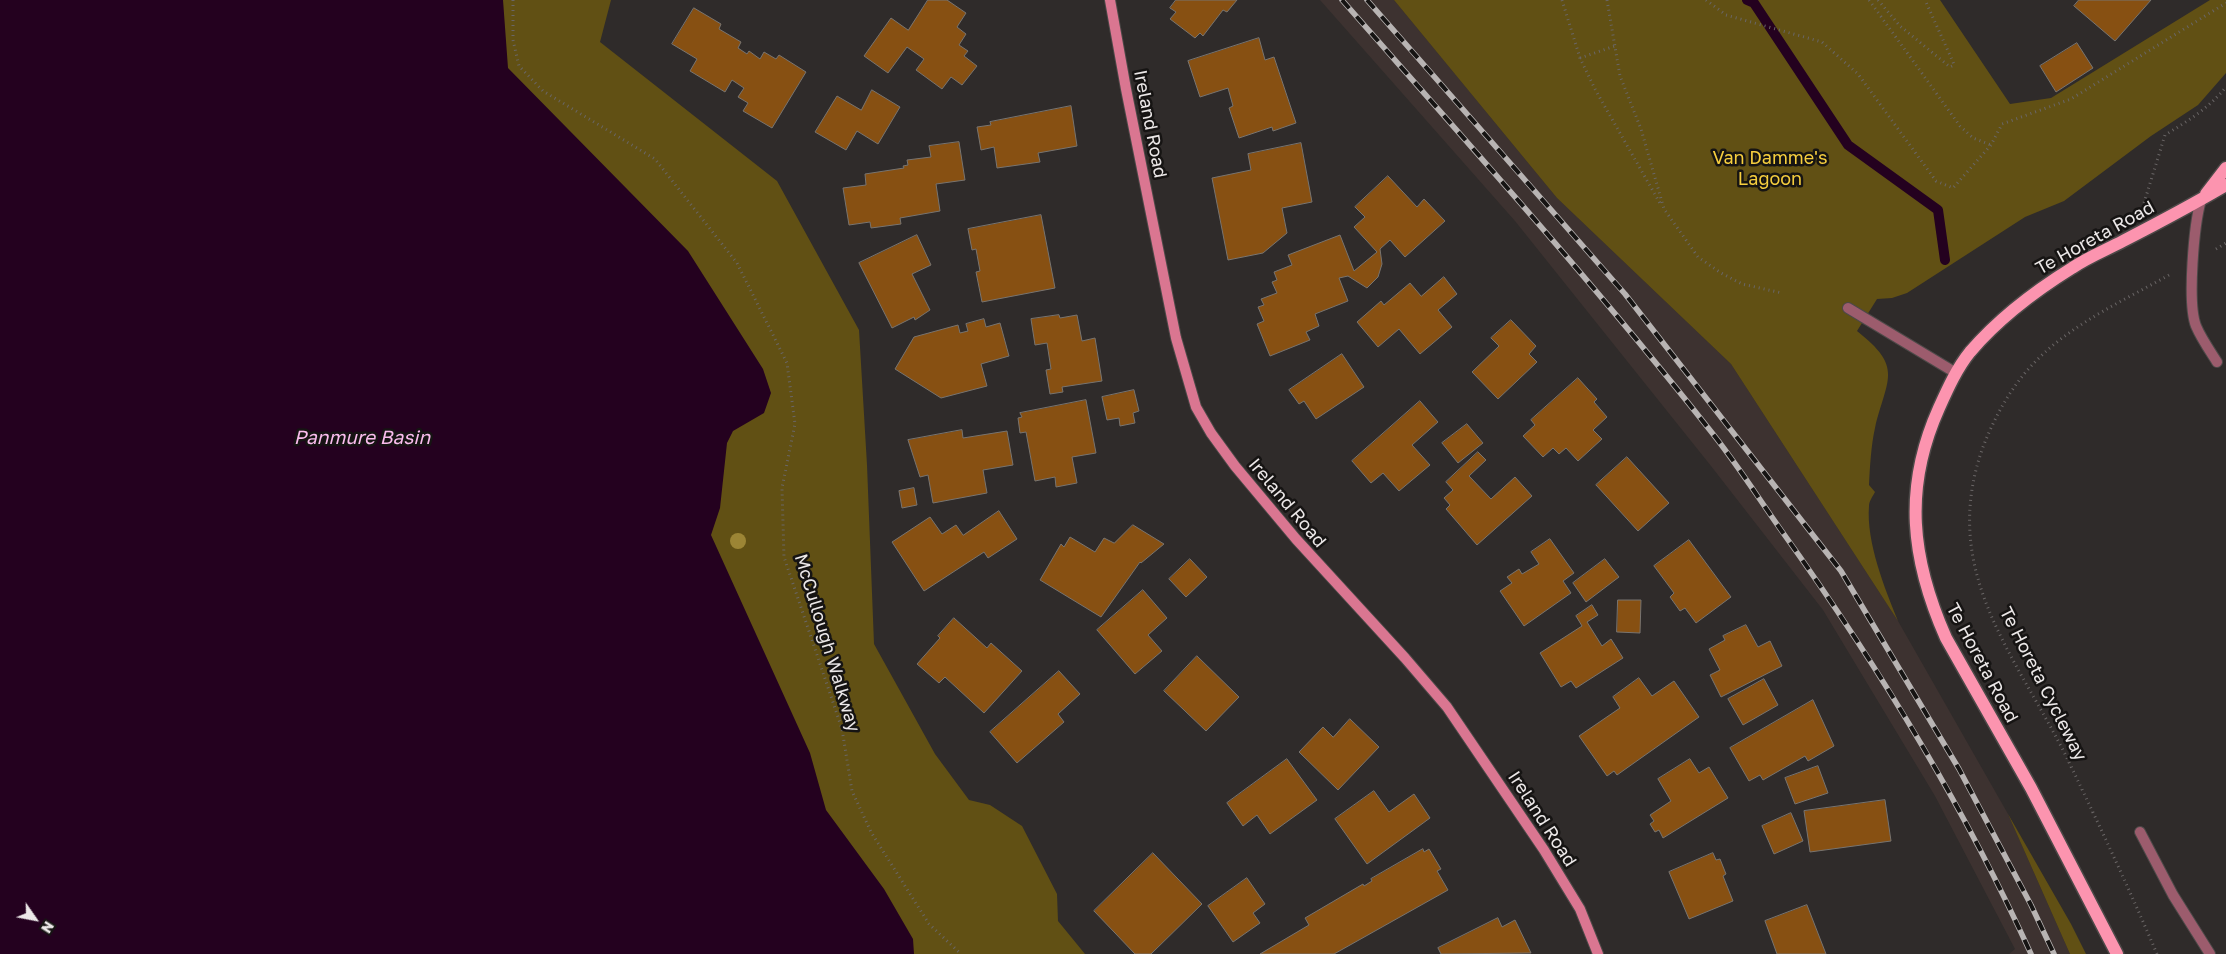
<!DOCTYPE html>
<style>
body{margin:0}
#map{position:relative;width:2226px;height:954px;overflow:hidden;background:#2f2b2a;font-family:"Golos Text",sans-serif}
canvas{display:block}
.north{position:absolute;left:10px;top:894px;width:50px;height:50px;-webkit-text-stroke:4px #161413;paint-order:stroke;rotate:123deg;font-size:14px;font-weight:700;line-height:20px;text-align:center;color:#ece8e8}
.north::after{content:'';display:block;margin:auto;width:18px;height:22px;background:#ece8e8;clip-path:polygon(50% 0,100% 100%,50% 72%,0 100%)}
</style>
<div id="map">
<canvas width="2226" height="954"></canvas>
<div class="north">N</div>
</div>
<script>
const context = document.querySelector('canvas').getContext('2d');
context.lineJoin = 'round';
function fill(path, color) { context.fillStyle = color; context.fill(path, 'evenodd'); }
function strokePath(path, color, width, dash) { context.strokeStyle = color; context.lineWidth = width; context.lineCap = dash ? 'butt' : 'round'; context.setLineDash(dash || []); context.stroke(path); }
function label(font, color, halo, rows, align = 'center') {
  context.font = font + ' "Golos Text",sans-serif'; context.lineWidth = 5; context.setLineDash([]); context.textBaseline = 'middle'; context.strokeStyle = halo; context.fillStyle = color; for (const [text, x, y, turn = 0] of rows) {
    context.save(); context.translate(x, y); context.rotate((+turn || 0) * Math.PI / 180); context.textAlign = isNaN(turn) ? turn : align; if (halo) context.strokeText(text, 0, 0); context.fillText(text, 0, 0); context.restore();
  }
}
fill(new Path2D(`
 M1320,0h74l163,198 174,166 167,257 110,193 62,140h-61l6,-5 -80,-153 -112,-186 -112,-144 -196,-245z`), '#3d3230');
fill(new Path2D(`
 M0,0h611l-11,42 177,139 82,149 8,135 7,179 61,110 34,46 21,5 32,21 35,68 1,27 27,33h-1085z
 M1394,0h546l70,104 41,-6 159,-98h16v73l-28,32 -47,31 -87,65 -39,16 -118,76 -15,5 -15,1 -20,32c47,37 30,47 18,97 -4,18 -5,38 -6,57l6,7c-2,4 -6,9 -6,14 -3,36 16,83 29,115l-167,-257 -174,-166z
 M2008,814l63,110 15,30h-16z`), '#615014');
fill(new Path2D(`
 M0,0h503l5,68 180,183 75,118 8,24 -7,20 -31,18 -6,12 -7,65 -9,27 99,218 16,57 58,79 29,50 1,15h-914z`), '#24011f');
strokePath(new Path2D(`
 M1747,0l7,3 94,142 90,65 7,50`), '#24011f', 10);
const building = new Path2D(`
 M928,0h19l19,13 -9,14 9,7 -7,11 9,6 -4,5 13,10 -15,19 -11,-8 -9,12 -26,-19 8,-11 -17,-12 -19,26 -24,-17 27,-38 17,12z
 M1176,0h61l-10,12 -4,-2 -20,26 -3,-3 -5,5 -25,-19 6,-7 -6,-4z
 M2079,0h72l-36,41 -41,-35z
 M694,8l27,16 -2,5 22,13 -3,6 9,6 2,-3 11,8 4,-7 12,7 3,-4 27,17 -34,56 -29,-17 5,-8 -10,-6 6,-9 -12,-8 -7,12 -35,-21 7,-12 -25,-15z
 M1259,38l6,22 9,-3 22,66 -23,8 -1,-4 -33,11 -10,-30 4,-2 -5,-18 -28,9 -12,-36z
 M2077,43l16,25 -37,24 -16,-26z
 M872,90l28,17 -22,37 -21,-13 -11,19 -31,-18 22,-36 24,14z
 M1071,106l6,40 -39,7 2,9 -43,6 -3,-21 -13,3 -4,-23 14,-2 -1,-3z
 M959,142l6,38 -29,4 4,27 -40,7 1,6 -30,4 -1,-6 -21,3 -6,-37 23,-3 -1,-11 39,-6 -1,-2 5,-1 -1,-5 24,-3 -2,-11z
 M1301,143l11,59 -30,6 5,25 -24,20 -35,7 -16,-82 39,-8 -3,-16z
 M1388,176l29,31 7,-8 21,22 -40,36 -15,-17 -10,9 2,15 -4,13 -11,11 -19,-12 -9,2 9,23 -33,13 4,12 -13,6 4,8 -40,16 -13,-32 7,-3 -6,-14 6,-2 -3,-6 16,-6 -5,-11 5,-2 -3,-8 18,-7 -4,-10 52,-20 14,36 23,-19 -23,-25 11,-10 -10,-10z
 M1041,215l14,73 -73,14 -6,-30 4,-1 -4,-22 -4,1 -4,-21z
 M917,235l14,30 -19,9 18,36 -15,10 -1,-3 -22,11 -33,-65z
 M1444,277l13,17 -19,16 14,17 -32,27 -21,-25 -21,18 -21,-25 24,-21 3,4 26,-22 11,13z
 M1059,315l1,3 17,-3 5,26 13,-3 7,43 -40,6 1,5 -13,2 -4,-24 5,-1 -4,-26 -12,2 -4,-26z
 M984,319l2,8 14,-4 9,33 -28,8 6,22 -46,12 -46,-29 19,-32 44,-12 2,8 8,-2 -2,-7z
 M1511,320l25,26 -7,8 8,8 -39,37 -26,-27 27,-26 -8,-8z
 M1342,354l22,33 -48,32 -12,-18 -5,3 -10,-14z
 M1578,378l19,21 -3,3 13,15 -14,13 9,9 -24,22 -12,-13 -7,6 -6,-6 -10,9 -20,-21 12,-11 -4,-5z
 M1134,390l5,21 -6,2 2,10 -15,3 -1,-8 -12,2 -5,-23z
 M1086,400l10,53 -24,4 5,26 -21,4 -1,-10 -20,4 -9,-49 -6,1 -2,-15 4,-1 -2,-4z
 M1420,401l18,21 -26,23 18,20 -31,26 -16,-18 -12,10 -19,-22z
 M1467,424l16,19 -25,20 -16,-20z
 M962,430l1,8 44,-7 6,34 -30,5 4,23 -54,10 -5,-28 -8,2 -12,-37z
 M1478,452l8,8 -17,16 22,23 24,-22 17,19 -55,49 -31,-36 4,-4 -6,-7 9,-8 -7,-8z
 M1627,457l42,46 -31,28 -42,-46z
 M914,488l3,17 -15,3 -3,-17z
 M999,511l18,28 -29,19 -4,-6 -60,39 -32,-49 38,-25 12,17 14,-9 7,10z
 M1133,525l31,19 -23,19 -1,-1 -39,55 -61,-37 21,-36 3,3 6,-10 25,15 9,-14 10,5z
 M1550,539l24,34 -11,8 8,12 -47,33 -24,-35 12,-8 -5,-6 12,-8 3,5 17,-10 -8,-12z
 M1689,540l42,57 -35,26 -11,-15 -5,3 -10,-14 4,-4 -20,-27z
 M1190,559l17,18 -21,20 -17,-18z
 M1605,559l14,18 -33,25 -13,-19z
 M1143,590l24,28 -19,17 14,16 -27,23 -38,-44z
 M1618,600h23l-1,33 -23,-1z
 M1592,605l6,10 -11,7 15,24 9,-7 12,19 -47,30 -5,-7 -10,6 -21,-34 42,-27 -6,-10z
 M954,618l33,30 4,-5 31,28 -38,42 -39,-36 -6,6 -22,-19 23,-26 -2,-2z
 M1746,625l12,22 12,-6 12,25 -61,31 -11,-22 10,-5 -11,-21 16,-9 -2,-4z
 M1197,656l42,41 -33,34 -42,-40z
 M1059,671l21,23 -22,20 6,8 -47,41 -27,-31z
 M1639,678l13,18 22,-15 25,36 -82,58 -3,-4 -7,5 -28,-40 41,-28 -7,-11z
 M1764,679l14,26 -35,20 -15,-26z
 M1813,700l21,46 -26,15 -3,-5 -42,24 -3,-5 -11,6 -19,-33z
 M1350,719l29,28 -41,43 -39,-38 24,-25 10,10z
 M1287,759l30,41 -47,34 -13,-19 -14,11 -16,-23z
 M1690,759l9,14 10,-6 19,31 -65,40 -4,-8 -4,2 -5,-8 4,-3 -4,-6 21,-14 -13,-22z
 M1818,766l10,27 -33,11 -10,-26z
 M1374,791l15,21 25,-18 16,24 -63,46 -32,-45z
 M1885,800l6,41 -81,11 -6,-41z
 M1791,813l12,28 -29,13 -12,-28z
 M1423,849l1,3 5,-3 12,20 -4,2 11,19 -114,64h-74l49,-29 -4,-7 58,-34 1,2 8,-5 -1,-2z
 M1153,853l49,51 -51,50h-16l-41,-43z
 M1713,853l3,7 4,-1 6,15 -3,2 10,25 -44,18 -20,-47z
 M1247,878l18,26 -12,9 7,10 -27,19 -25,-36z
 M1807,905l19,49h-49l-12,-33z
 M1498,918l4,9 13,-7 16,33 -90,1 -3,-6z`);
fill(building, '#875012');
strokePath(building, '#787470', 1);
const lane = new Path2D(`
 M2201,200c-7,24 -14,103 -5,126 5,12 14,25 21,36
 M1848,308l108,65
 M2140,832l33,63 37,59`);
const secondary = new Path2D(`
 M1110,0l16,89 50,249 20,69 15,26 24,33 61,73 109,119 42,49 97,143 36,59 18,45`);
const primary = new Path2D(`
 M2206,194l20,-26
 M2117,954l-86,-166 -85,-150c-35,-79 -43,-150 -7,-230 9,-20 18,-40 31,-56 29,-34 65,-61 102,-84 16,-11 34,-18 51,-27 35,-18 69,-36 103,-56`);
strokePath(lane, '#4d4948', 12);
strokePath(secondary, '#4d4948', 12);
strokePath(primary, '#4d4948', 15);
strokePath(new Path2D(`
 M513,0v40l6,26 24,25 112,68 82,104 50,100 8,61 -13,64 2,69 58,172 10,62 19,41 58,92 32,30
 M1562,0l18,58 16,33 65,114
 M1607,0l13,76 21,53 23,80 34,48 23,16 21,11 40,9
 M1706,0l20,15 96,27 36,32 78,107 17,7 38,-43 11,-21 69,-25 155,-96
 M1869,0l91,126 13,12 18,7
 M1878,0l22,26 50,41 4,-2 -1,-3 -28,-62
 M1580,58l35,-12
 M2144,203l21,-68c23,-14 44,-27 61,-48
 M2216,249l10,-6
 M2157,954c-29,-68 -60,-134 -92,-200 -52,-102 -126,-185 -82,-307 12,-31 29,-62 53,-86 37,-38 87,-60 133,-86`), '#6a6666', 3, [1, 4]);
strokePath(lane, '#9c5c6d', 10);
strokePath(secondary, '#da7691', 10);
strokePath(primary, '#fc94af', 12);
const rail = new Path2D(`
 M1342,0c124,141 250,281 367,429 26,32 48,67 72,101 96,134 182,274 250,424
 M1367,0l258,294 216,277 118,198 72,136 23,49`);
strokePath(rail, '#b8b4b3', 5.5);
strokePath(rail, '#161413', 4, [11]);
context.fillStyle = '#9c8535';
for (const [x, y] of [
 [738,541]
]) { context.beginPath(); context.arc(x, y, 8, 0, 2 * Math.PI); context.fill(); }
label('18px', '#ece8e8', '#161413', [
 ["Ireland Road",1150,124,79],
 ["Te Horeta Road",2095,238,-29],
 ["Ireland Road",1287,503,50],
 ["McCullough Walkway",827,643,73],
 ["Te Horeta Road",1982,663,62],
 ["Te Horeta Cycleway",2043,684,63],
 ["Ireland Road",1542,819,57]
]);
label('18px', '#f6ce3e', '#161413', [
 ["Van Damme's",1770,158],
 ["Lagoon",1770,179]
]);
label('italic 19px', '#fabced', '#161413', [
 ["Panmure Basin",362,438]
]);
</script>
